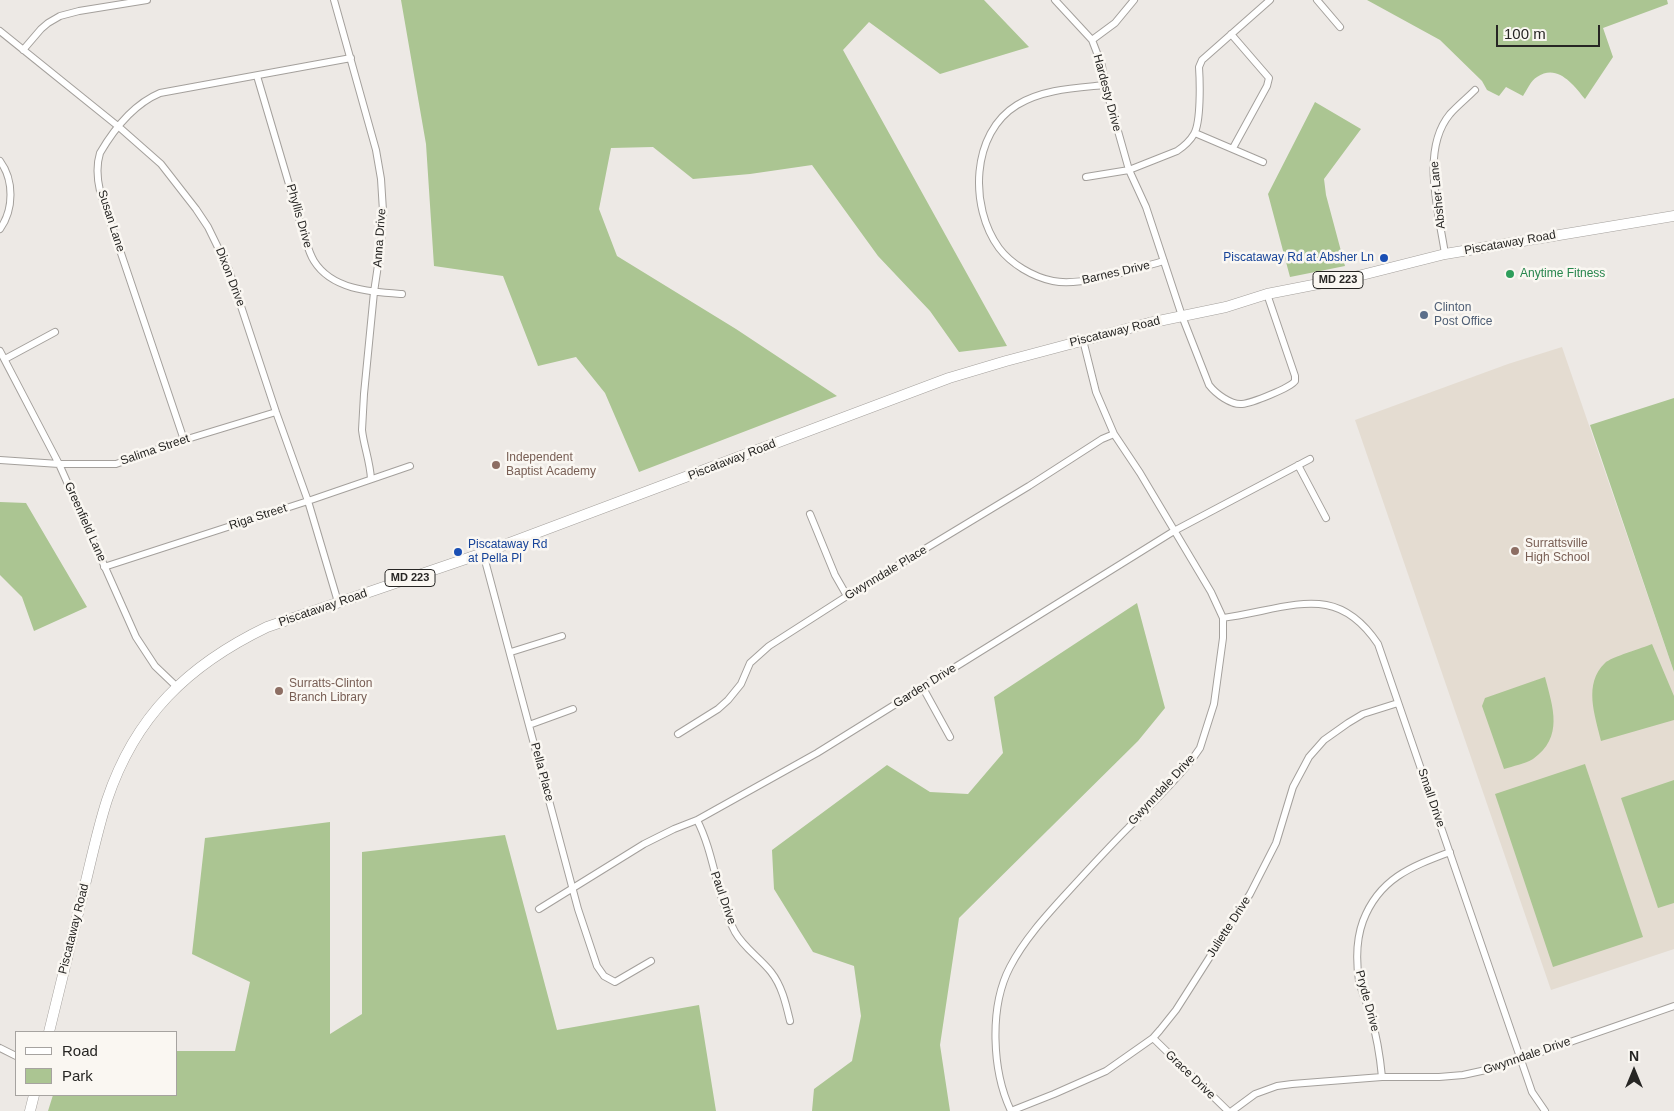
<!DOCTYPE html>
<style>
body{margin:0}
#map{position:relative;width:1674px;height:1111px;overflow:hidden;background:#ede9e5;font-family:Arial,sans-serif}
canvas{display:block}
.legend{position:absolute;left:15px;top:1031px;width:162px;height:65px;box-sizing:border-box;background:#faf7f2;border:1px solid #a6a3a0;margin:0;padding:6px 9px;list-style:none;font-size:15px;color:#272624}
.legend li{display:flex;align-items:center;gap:10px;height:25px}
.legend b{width:25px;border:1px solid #a6a3a0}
.north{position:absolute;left:1609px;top:1046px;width:50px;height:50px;-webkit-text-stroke:4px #faf7f2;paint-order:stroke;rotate:0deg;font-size:14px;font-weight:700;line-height:20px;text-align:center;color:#272624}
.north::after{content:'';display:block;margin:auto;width:18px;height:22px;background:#272624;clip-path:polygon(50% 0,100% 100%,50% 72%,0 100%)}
.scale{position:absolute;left:1496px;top:25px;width:104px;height:22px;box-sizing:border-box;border:2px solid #272624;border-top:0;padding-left:6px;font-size:15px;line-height:18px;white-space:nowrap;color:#272624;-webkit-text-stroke:4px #faf7f2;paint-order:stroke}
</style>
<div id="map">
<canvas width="1674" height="1111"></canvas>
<ul class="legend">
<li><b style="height:6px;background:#fff"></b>Road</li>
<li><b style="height:14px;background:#abc592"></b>Park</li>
</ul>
<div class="north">N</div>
<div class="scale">100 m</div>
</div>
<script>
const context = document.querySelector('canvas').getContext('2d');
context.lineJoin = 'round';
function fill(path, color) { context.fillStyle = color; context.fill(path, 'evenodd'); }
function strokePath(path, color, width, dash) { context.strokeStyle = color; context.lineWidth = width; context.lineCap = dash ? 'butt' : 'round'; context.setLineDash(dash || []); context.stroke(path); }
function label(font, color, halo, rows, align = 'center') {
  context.font = font + ' Arial,sans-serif'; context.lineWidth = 5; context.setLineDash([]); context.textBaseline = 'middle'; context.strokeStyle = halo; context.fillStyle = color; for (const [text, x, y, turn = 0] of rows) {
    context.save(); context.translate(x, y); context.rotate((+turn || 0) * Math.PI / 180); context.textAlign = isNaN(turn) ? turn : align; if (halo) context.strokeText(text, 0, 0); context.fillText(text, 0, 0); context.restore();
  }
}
fill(new Path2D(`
 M1562,347l112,325v277l-123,41 -196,-570 153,-56z`), '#e4dcd1');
fill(new Path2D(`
 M401,0h583l45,47 -89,27 -71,-52 -26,28 164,296 -48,6 -29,-41 -52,-55 -66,-91 -62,9 -57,5 -40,-32 -42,1 -12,61 18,47 119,73 101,67 -198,76 -34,-79 -29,-36 -38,9 -35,-90 -69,-10 -8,-122z
 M1367,0h300l1,4 -65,24 10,29 -28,42c-12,-15 -28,-36 -48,-22 -6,3 -10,13 -14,19l-17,-9 -7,9 -12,-6 -5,-9 -42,-41z
 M1315,102l46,27 -37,50 2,16 19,71 -55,11 -22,-83z
 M1674,398v274l-84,-247z
 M0,502l26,1 61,104 -53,24 -12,-34 -22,-22z
 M1137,603l28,105 -27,33 -179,177 -19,127 10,66h-138l2,-22 38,-28 9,-45 -7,-50 -41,-14 -39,-63 -2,-39 115,-85 43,27 38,2 35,-41 -9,-56z
 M1652,644l22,52v24l-73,21c-6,-26 -18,-57 4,-78 6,-6 38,-15 47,-19z
 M1545,677c8,31 19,60 -12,82 -8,5 -20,7 -29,10l-22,-63 3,-8z
 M1585,764l58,173 -90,30 -58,-173z
 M1674,780v123l-16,5 -37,-110z
 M330,822v212l32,-20v-162l143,-17 52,195 142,-25 17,106h-668l5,-16h123v-44h59l15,-69 -58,-28 13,-116z`), '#abc592');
const minor = new Path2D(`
 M334,0l42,150 5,29 2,32 -2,34 -7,47 -10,102 -2,36c2,17 8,31 9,49
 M1055,0l37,40 10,26 3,19 24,85 17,37 36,109 27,69c7,9 22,20 33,19 10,-1 48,-16 53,-23v-5l-28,-82
 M1317,0l23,27
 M0,31l119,96 42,37 35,45 12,18 21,43 47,142 32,89 30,101
 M1231,34l38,44 -2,8 -34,62
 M1092,40l23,-17 19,-23
 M23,50l18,-21 7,-6 12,-7 19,-5 68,-11
 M257,76l47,159c3,9 5,18 10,26 18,29 57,31 88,33
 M1105,85c-29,3 -62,4 -88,20 -46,28 -48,102 -18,143 12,16 34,29 54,33 29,6 81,-12 111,-20
 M1195,133l68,29
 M0,161c14,19 14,48 0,68
 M1086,177l43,-7 48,-19c6,-4 13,-10 17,-17 7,-12 6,-52 5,-67l3,-7 68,-60
 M1445,254c-6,-41 -25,-104 5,-140 7,-8 17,-16 25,-24
 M0,351l59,113 77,173 19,29 22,21
 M5,359l50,-27
 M184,440l-84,-249c-3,-13 -4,-25 0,-38 14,-24 34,-49 60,-60l191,-35
 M0,460l59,4h57l68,-24 92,-28
 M1298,465l28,53
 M810,514l25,61 12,21
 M483,553l95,356 19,57 7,10 11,6 36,-21
 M104,567l204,-66 102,-35
 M1223,618c12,-2 25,-4 38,-7 51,-11 84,-16 117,33l154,448 13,19
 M511,652l51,-16
 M923,688l27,49
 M529,725l44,-16
 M678,734l40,-25 10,-9 13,-16 9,-21 19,-17 78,-50 182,-110 73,-47 12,-5
 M697,820c18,35 19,76 38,112 9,16 25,26 36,40 11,14 15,32 19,49
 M539,909l105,-65 30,-15 23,-9 120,-67 357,-222 136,-72
 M1153,1038l75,73
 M0,1048l16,8
 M1382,1077c-2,-21 -5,-40 -11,-60 -3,-12 -9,-24 -12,-36 -3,-21 -3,-41 4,-60 16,-42 47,-54 87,-69
 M1011,1111c-19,-40 -22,-104 -1,-144 14,-27 35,-50 55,-72 21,-23 42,-46 63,-67 22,-23 46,-45 65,-70l7,-10 14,-44 9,-66v-20l-12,-26 -71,-119 -26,-39 -18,-42 -13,-52
 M1011,1111l43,-17 52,-23 47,-33 7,-8 16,-20 74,-116 26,-51 17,-56 16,-30 15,-17 24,-17 15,-9 35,-11
 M1232,1111l23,-17 22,-8 15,-2 90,-7h57l24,-2 32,-7 179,-62`);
const primary = new Path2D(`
 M49,1032c12,-49 24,-98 36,-147 7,-29 13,-57 22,-85 28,-84 81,-135 160,-173l216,-74 466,-175 57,-17 143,-38 77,-16 41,-13 87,-17 91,-23 229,-38
 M30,1111l4,-16`);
strokePath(minor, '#a4a09c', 8);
strokePath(primary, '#a4a09c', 11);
strokePath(minor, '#fff', 6);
strokePath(primary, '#fff', 10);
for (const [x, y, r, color] of [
 [1384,258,5,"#1a4fb4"],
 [1510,274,5,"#2e9e5b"],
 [1424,315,5,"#5c6f8a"],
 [496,465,5,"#8d6e63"],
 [1515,551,5,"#8d6e63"],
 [458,552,5,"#1a4fb4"],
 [279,691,5,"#8d6e63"]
]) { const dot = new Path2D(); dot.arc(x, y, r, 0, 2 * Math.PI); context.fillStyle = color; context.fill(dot); strokePath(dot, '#faf7f2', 2); }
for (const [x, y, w] of [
 [1338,280,50],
 [410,578,50]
]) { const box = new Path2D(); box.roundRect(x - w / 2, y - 8.5, w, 17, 4); context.fillStyle = '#faf7f2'; context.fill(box); strokePath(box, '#272624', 1); }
label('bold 11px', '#272624', null, [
 ["MD 223",1338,280],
 ["MD 223",410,578]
]);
label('12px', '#272624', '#faf7f2', [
 ["Hardesty Drive",1107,93,75],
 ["Absher Lane",1438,195,-96],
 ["Phyllis Drive",299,216,74],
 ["Susan Lane",111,221,72],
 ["Anna Drive",380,238,-86],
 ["Piscataway Road",1510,243,-10],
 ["Barnes Drive",1116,273,-13],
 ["Dixon Drive",230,277,69],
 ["Piscataway Road",1115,332,-14],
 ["Salima Street",155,450,-19],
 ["Piscataway Road",732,460,-21],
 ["Riga Street",258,517,-18],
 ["Greenfield Lane",85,522,66],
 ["Gwynndale Place",886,573,-31],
 ["Piscataway Road",323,608,-19],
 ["Garden Drive",925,686,-32],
 ["Pella Place",542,772,75],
 ["Gwynndale Drive",1162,790,-47],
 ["Small Drive",1431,798,71],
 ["Paul Drive",723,898,71],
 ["Juliette Drive",1229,927,-57],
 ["Piscataway Road",74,929,-76],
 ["Pryde Drive",1367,1001,75],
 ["Gwynndale Drive",1527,1056,-19],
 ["Grace Drive",1190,1075,44]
]);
label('12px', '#164399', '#faf7f2', [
 ["Piscataway Rd at Absher Ln",1374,258],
 ["Piscataway Rd",468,545,"left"],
 ["at Pella Pl",468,559,"left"]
], 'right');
label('12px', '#27864d', '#faf7f2', [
 ["Anytime Fitness",1520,274]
], 'left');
label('12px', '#4e5e75', '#faf7f2', [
 ["Clinton",1434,308],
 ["Post Office",1434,322]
], 'left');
label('12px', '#785e54', '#faf7f2', [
 ["Independent",506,458],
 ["Baptist Academy",506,472],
 ["Surrattsville",1525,544],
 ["High School",1525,558],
 ["Surratts-Clinton",289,684],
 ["Branch Library",289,698]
], 'left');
</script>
